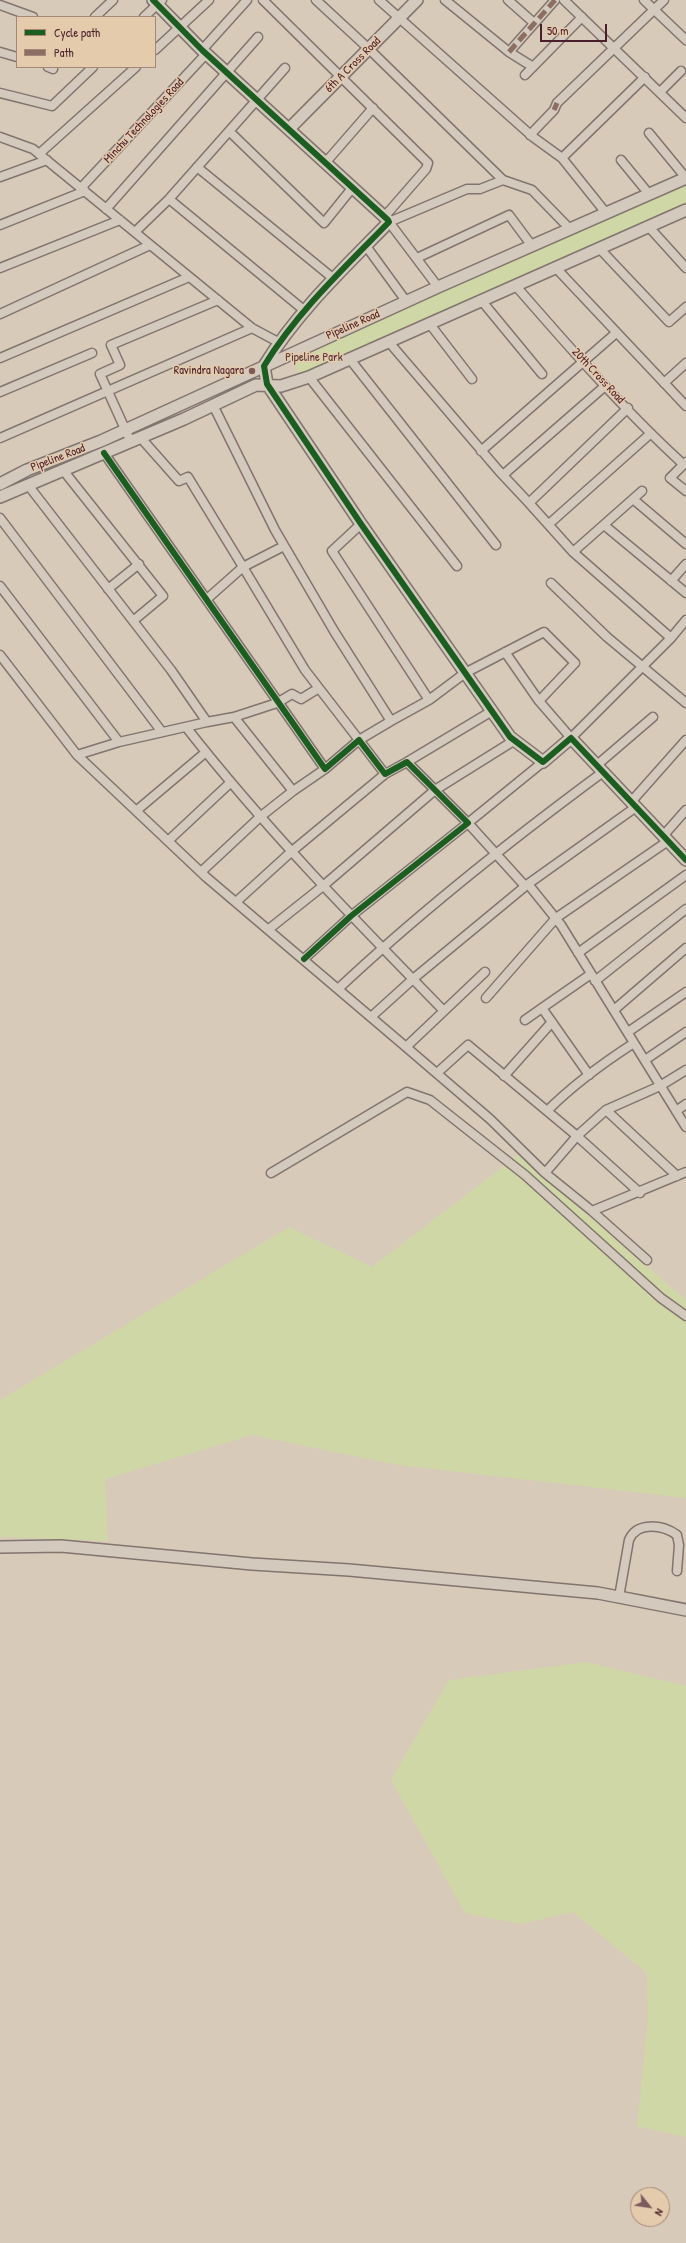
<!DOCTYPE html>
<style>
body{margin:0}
#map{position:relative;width:686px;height:2243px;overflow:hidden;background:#d7cab9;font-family:"Patrick Hand",sans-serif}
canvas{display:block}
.legend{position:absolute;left:16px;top:16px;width:140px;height:52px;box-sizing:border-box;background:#e4cbac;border:1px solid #a68678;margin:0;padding:5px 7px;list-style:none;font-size:12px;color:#4a1f2b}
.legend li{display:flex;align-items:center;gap:8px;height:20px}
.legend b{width:20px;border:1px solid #a68678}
.north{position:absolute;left:630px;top:2187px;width:40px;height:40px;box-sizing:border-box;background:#e4cbac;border:1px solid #a68678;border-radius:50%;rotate:120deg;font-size:11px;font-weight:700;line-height:16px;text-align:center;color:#4a1f2b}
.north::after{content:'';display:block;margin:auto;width:14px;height:18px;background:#7b5b5d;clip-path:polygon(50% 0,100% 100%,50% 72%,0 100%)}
.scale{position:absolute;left:540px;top:24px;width:67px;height:18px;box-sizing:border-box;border:2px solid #4a1f2b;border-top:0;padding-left:5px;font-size:12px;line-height:14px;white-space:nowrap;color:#4a1f2b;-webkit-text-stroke:3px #e4cbac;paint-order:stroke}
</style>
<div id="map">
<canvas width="686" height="2243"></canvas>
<ul class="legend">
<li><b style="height:5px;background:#1b5e20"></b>Cycle path</li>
<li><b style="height:5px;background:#8d6e63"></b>Path</li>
</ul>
<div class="north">N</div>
<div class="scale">50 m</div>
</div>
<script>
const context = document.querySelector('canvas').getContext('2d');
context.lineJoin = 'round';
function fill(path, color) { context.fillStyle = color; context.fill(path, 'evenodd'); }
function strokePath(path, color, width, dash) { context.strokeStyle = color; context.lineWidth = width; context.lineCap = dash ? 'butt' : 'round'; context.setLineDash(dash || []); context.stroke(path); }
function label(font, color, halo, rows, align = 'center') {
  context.font = font + ' "Patrick Hand",sans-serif'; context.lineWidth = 3; context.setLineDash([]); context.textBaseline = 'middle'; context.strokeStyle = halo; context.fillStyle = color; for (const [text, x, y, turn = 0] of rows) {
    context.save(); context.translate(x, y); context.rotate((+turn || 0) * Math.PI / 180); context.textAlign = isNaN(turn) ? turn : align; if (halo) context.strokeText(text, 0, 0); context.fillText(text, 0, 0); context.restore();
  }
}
fill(new Path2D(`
 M686,180v26l-384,171 -14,-21z
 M518,1155l168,145v198l-288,-33 -146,-30 -147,44 3,62 -108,-4v-137l289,-173 83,40z
 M586,1662l100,24v451l-49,-11 11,-108 -1,-45 -74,-61 -52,12 -56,-11 -74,-133 58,-100z`), '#d0d7a6');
const street = new Path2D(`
 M263,0l165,163 -2,6 -41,47
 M316,0l53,49 134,131 29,10 38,39
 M379,0l154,137 29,21 44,55
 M445,0l64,52 24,15
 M508,0l26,23
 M564,0l122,118
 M644,0l42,40
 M0,5l33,12
 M95,17l18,-17
 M144,17l18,-17
 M155,50l54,-50
 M202,50l45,-50
 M0,52l17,5
 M509,52l46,-52
 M48,67l5,2
 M525,75l57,-58
 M660,92l21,-21
 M0,93l52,13 41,-39
 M229,131l95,92 29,-36
 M649,133l37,45
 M530,135l24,-25 3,-7 107,-103
 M0,137l33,12 219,179 26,14
 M39,154l97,-87
 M562,158l83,-81
 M621,160l28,34
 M326,162l47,-54
 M197,167l137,112
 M0,177l47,-17
 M81,188l125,-134
 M169,199l136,112
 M106,209l152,-172
 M0,225l85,-34
 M648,226l38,42
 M135,232l34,-33 116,-131
 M366,246l40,55
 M599,248l70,74 17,-15
 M417,258l92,-43 23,31
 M555,267l131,139
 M0,268l120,-48
 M515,285c54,62 108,124 168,179
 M438,287l-49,-65 78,-33h13l23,-9
 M481,300l61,74
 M0,314l150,-69
 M429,323l43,56
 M388,341l111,130 30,32 99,-95
 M0,358l189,-81
 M349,358l147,187
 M309,377l148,189
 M664,383l22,-20
 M0,392l92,-39
 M213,405l62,125 59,101 57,90 38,-21
 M140,437l39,44 9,-4 55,90 -36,32
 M0,438l252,-110
 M130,440l-30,-66 20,-9 -9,-20 107,-45
 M481,451l135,-118
 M104,453l221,316 34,-29 26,34 22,-12 61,61 -117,93 -47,43
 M686,462l-16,16 16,13
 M63,470l100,126 -30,25
 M503,475l102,-89
 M28,485l143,185 36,52 27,-5 59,74 32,-22
 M642,491l-69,61 98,86 15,-18
 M633,499l53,45
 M529,503l44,49
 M0,518l162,214
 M361,524l-29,27 97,149 36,-27 79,-41 31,31 -36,38 32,37 100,-100
 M549,524l101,-90
 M604,525l82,68
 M284,546l-41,21 62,103 54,70 32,-19
 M671,581l15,-17
 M551,583l56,54 79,66
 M0,586l119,156
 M108,589l31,-25
 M505,652l34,49
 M0,655l77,100 42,-13 88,-20
 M234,717l43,-14 15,-9 9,5 18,-11
 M186,727c79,101 168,192 258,284l-38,36 84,72 55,54 47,38 55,49
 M77,755l129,122 200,170
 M407,762l85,-51
 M597,765l56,-48
 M631,802l55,-62
 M136,811l70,-59
 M663,836l23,-26
 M168,841l62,-58
 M201,872l59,-55 33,-26
 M528,884l108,-77
 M525,886l-57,-63 75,-61
 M236,902l55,-50 94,-78
 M269,929l54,-43 112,-96 80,-50
 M578,953l108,-78
 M595,981l91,-72
 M338,989c84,-79 173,-149 265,-217
 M486,998l70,-80 112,-77
 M614,1010l72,-62
 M444,1011l41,-39
 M371,1017l42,-38 115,-95 33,41 125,202
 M525,1020l17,-12
 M628,1032l58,-40
 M645,1060l41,-28
 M437,1073l31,-28 109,91 -32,37
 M589,1075l-47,-67 49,-34
 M504,1076l48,-54
 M606,1110l54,-24 26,-16
 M547,1111c26,-26 56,-48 87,-68
 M676,1111l10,-7
 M271,1173l136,-81 23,8 95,75 136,123 25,18
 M640,1193l-63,-57 29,-26 71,66
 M592,1211l94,-39
 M619,1597l10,-57c8,-19 34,-15 48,-5l2,10 -2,26`);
const secondary = new Path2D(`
 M153,0l49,50 186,170 1,2c-44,45 -92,90 -125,144l3,18 94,140 149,213 33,25 28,-24 115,122
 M289,129l128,-129
 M0,484l27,-14 74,-29 337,-154 248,-109
 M0,497l184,-78 72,-34 25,1 28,-9 377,-167
 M0,1547l61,-1 191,18 97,6 249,23 88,17`);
strokePath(street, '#82746e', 11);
strokePath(secondary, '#82746e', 14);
strokePath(street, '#d3c9bd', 8);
strokePath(secondary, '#d3c9bd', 11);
strokePath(new Path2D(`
 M509,52l46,-52
 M554,110l3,-7`), '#8d6e63', 5, [10, 5]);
strokePath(new Path2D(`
 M153,0l49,50 186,170 1,2c-44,45 -92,90 -125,144l3,18 94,140 149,213 33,25 28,-24 115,122
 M104,453l221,316 34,-29 26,34 22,-12 61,61 -117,93 -47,43`), '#1b5e20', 6);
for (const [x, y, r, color] of [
 [252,371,4,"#7b5b5d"]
]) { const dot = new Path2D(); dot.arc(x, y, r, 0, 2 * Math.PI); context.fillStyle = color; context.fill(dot); strokePath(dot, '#e4cbac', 1.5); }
label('12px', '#4a1f2b', '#e4cbac', [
 ["6th A Cross Road",353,65,-45],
 ["Minchu Technologies Road",144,121,-47],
 ["Pipeline Road",353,325,-24],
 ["20th Cross Road",598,376,47],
 ["Pipeline Road",58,458,-21]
]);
label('12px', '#573236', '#e4cbac', [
 ["Pipeline Park",314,358]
]);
label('12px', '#4a1f2b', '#e4cbac', [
 ["Ravindra Nagara",244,371]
], 'right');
</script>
